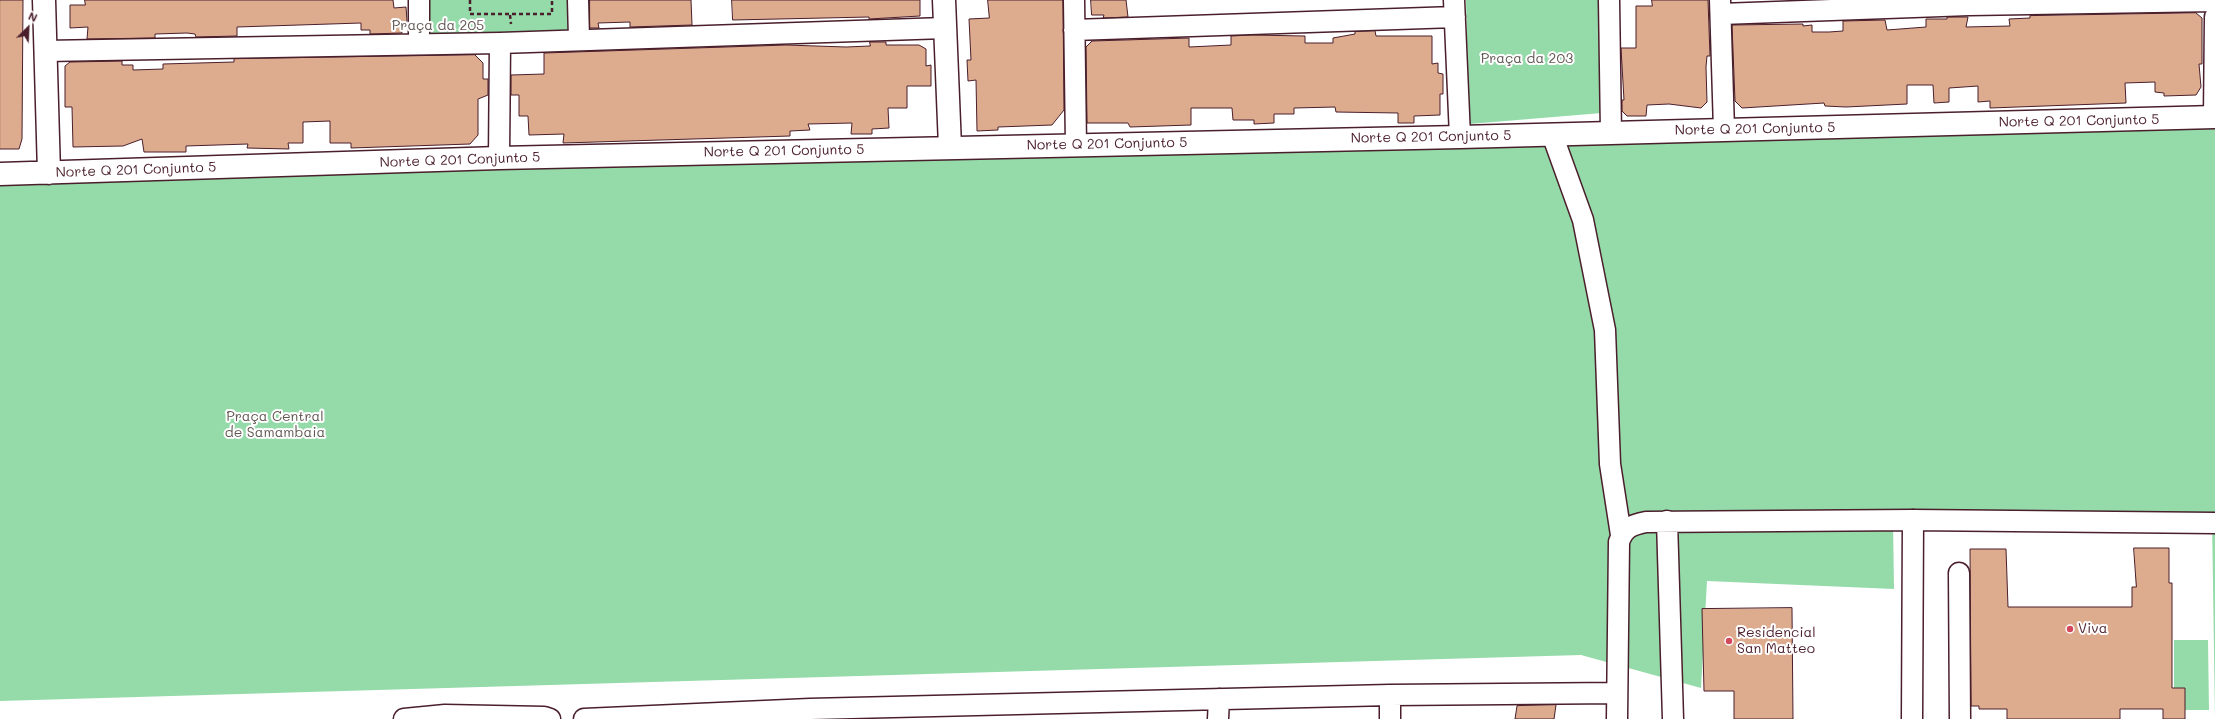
<!DOCTYPE html>
<meta charset="utf-8">
<style>
body{margin:0}
#map{position:relative;width:2215px;height:719px;overflow:hidden;background:#fff;font-family:Mali,sans-serif}
canvas{display:block}
.north{position:absolute;left:8px;top:8px;width:40px;height:40px;-webkit-text-stroke:3px #fff;paint-order:stroke;rotate:24deg;font-size:11px;font-weight:700;line-height:16px;text-align:center;color:#4a1f2b}
.north::after{content:'';display:block;margin:auto;width:14px;height:18px;background:#4a1f2b;clip-path:polygon(50% 0,100% 100%,50% 72%,0 100%)}
</style>
<div id="map">
<canvas width="2215" height="719"></canvas>
<div class="north">N</div>
</div>
<script>
const context = document.querySelector('canvas').getContext('2d');
context.lineJoin = 'round';
function fill(path, color) { context.fillStyle = color; context.fill(path, 'evenodd'); }
function strokePath(path, color, width, dash) { context.strokeStyle = color; context.lineWidth = width; context.lineCap = dash ? 'butt' : 'round'; context.setLineDash(dash || []); context.stroke(path); }
function label(font, color, halo, rows, align = 'center') {
  context.font = font + ' Mali,sans-serif'; context.lineWidth = 4; context.setLineDash([]); context.textBaseline = 'middle'; context.strokeStyle = halo; context.fillStyle = color; for (const [text, x, y, turn = 0] of rows) {
    context.save(); context.translate(x, y); context.rotate((+turn || 0) * Math.PI / 180); context.textAlign = isNaN(turn) ? turn : align; if (halo) context.strokeText(text, 0, 0); context.fillText(text, 0, 0); context.restore();
  }
}
fill(new Path2D(`
 M410,0h174v46l-174,6z
 M1466,0h134l2,113 -133,11z
 M2215,116v603l-3,-201 -319,2 1,69 -187,-8 -6,107 -120,-33 -1581,46v-537z
 M2174,640h34l1,70h-35z`), '#94dba9');
const building = new Path2D(`
 M0,0h23l-1,139 -3,10h-19z
 M85,0h308l1,8 12,-1 1,14 -6,5 1,7 -32,1v-4h-9v-7l-124,4v9l-41,1 -1,-3 -8,-1 -32,1v4l-68,1 1,-12 -18,1v-23h15z
 M590,0h101l1,25 -62,2v-5l-32,1 1,5h-9z
 M732,0h188v16l-51,3v-2l-136,3z
 M988,0h75l1,110 -12,15 -54,2v3l-21,1 -1,-51 -8,1 -1,-21h4l-2,-41 20,-1z
 M1091,0h35l2,17 -25,1 1,-3h-12z
 M1652,0h56l2,56h-3l-1,11 1,35 -6,6 -32,-4 -22,1 -1,11h-19l-5,-5v-11h2l-3,-52h15v-42h16z
 M2196,13l6,5v46h-3l2,23 -5,8 -32,1v-3l-9,-1v-10l-30,1 1,20 -136,5v-7l-12,1v-16l-29,2v14l-15,1 -1,-18h-26v19l-61,3 -21,-1 -1,-3 -82,5 -7,-7 -3,-76 71,-1v2l9,-1v7h17l14,-1v-10l42,-1 2,10 39,-3v-8h21v-2h21l-2,10 44,-1 -1,-7 21,-1v-2z
 M1375,31l1,5h56v28l6,-1v10l5,1v20h-3v21l-26,1v7h-16v-10l-62,-1 -1,-5 -41,1v6h-20v9l-20,1v-4h-21l-1,-12h-41v17l-61,2 -2,-4h-41l-1,-76 6,-6 97,-3v9l42,-2v-9l20,-1 54,1v7h28v-5l22,-4v-2z
 M870,42h16v3h33l7,4v17l5,-1v21h-24v22h-19l1,20 -17,1v5h-21l1,-11 -44,1 2,6 -20,1v5l-227,7 1,-9 -35,1 -1,-19h-9v-21h-8v-20l33,-1v-21l242,-8 60,2 24,-1z
 M475,55l8,8v16h5v16l-10,4v36l-8,9 -119,4v-5h-21v-22l-27,1v21h-15l1,6 -42,-1 1,-4 -62,2v6h-42l-2,-13 -19,7 -50,1 -1,-40h-7v-41l5,-4 52,-1v4h11v5l30,-1v-5l71,-2v-3z
 M2134,548h35v35h3v105h13v31h-22v-10h-43v10h-113v-10h-28v-3h-8l-1,-157h36l2,58h124v-20h4z
 M1792,608l1,111h-59v-28h-30l-2,-82z
 M1556,705l-2,14h-39l2,-13z`);
fill(building, '#ddac8f');
strokePath(building, '#4a1f2b', 1);
const street = new Path2D(`
 M419,0v43
 M578,0l1,39
 M1074,0l2,145
 M1454,0l6,137
 M1609,0l2,133
 M1720,0l4,130
 M1721,14l248,-9 246,-4
 M1074,30l381,-13
 M45,51l455,-8 445,-15
 M2214,117l1,-100
 M1552,134l31,86 22,110 5,134 11,71
 M499,158l1,-115
 M1667,521l6,198
 M1959,573l1,146
 M1390,695v24
 M404,719l41,-4 99,2 6,2
 M584,719l226,-10 580,-14 227,-2
 M1218,719l1,-20
 M1617,719l2,-177c5,-15 13,-17 27,-20l267,-2 302,3
 M1912,719l1,-199`);
const secondary = new Path2D(`
 M44,0l5,173
 M944,0l6,147
 M0,174l499,-16 961,-21 755,-20`);
strokePath(street, '#4a1f2b', 23);
strokePath(secondary, '#4a1f2b', 25);
strokePath(new Path2D(`
 M470,0v14h82v-14
 M510,15l1,9`), '#4a1f2b', 2.5, [4, 3]);
strokePath(street, '#fff', 20);
strokePath(secondary, '#fff', 22);
for (const [x, y, r, color] of [
 [2070,629,4,"#d1495b"],
 [1729,641,4,"#d1495b"]
]) { const dot = new Path2D(); dot.arc(x, y, r, 0, 2 * Math.PI); context.fillStyle = color; context.fill(dot); strokePath(dot, '#fff', 1.5); }
label('14px', '#605751', '#fff', [
 ["Praça da 205",438,26],
 ["Praça da 203",1527,59],
 ["Praça Central",275,417],
 ["de Samambaia",275,433]
]);
label('14px', '#4a1f2b', '#fff', [
 ["Norte Q 201 Conjunto 5",2079,121,-1],
 ["Norte Q 201 Conjunto 5",1755,129,-1],
 ["Norte Q 201 Conjunto 5",1431,137,-1],
 ["Norte Q 201 Conjunto 5",1107,144,-1],
 ["Norte Q 201 Conjunto 5",784,151,-1],
 ["Norte Q 201 Conjunto 5",460,160,-2],
 ["Norte Q 201 Conjunto 5",136,170,-2]
]);
label('14px', '#4a1f2b', '#fff', [
 ["Viva",2078,629],
 ["Residencial",1737,633],
 ["San Matteo",1737,649]
], 'left');
</script>
